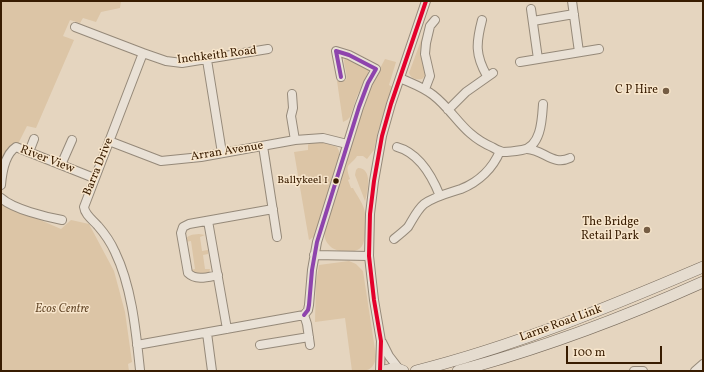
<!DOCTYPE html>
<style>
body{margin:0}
#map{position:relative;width:704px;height:372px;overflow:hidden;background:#e5d5bf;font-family:Vollkorn,serif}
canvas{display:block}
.frame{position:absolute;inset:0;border:2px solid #381c01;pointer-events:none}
.scale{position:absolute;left:566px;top:346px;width:96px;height:18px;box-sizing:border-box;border:2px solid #381c01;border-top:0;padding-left:5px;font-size:12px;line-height:14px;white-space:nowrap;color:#381c01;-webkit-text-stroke:3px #f8e6cc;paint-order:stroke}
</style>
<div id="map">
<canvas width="704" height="372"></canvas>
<div class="frame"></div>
<div class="scale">100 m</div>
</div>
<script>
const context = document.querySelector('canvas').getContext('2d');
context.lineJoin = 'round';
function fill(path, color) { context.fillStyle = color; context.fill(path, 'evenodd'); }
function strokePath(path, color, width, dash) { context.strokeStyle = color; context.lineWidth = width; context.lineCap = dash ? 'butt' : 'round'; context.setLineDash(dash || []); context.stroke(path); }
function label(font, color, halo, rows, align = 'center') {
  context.font = font + ' Vollkorn,serif'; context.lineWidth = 3; context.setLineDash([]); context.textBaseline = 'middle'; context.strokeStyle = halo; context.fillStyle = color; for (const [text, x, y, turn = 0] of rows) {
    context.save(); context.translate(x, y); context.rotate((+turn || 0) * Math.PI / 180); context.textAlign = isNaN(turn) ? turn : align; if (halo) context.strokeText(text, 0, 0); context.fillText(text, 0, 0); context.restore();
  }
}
fill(new Path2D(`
 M1,1h120l-1,7 -19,4 -5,10 -13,-4 -3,5 -10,-3 -7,16 11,4 -38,88 -9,-2 -9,18h-5l-12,22z
 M423,35l-3,19 4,9 2,12 -4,4c-5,1 -11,0 -13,-6z
 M347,57l19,10 2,3v4l-11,22 -7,21 -3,3 -4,2 -6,-41 9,-1c2,-5 -2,-14 -2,-20z
 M385,59l11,3 -7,23 4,2 -15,44 -4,19 -7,9 -4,-3h-6c-7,11 -13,6 -7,23l-2,1 3,8h2c4,8 11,16 12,25 1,6 1,28 -3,33 -6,9 -27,7 -33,-1 -5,-5 -5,-11 -4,-18l43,-136z
 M319,141l18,6 2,4v5l-24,80 -6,4 -15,-88 14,-2v-5l2,-3z
 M358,168c15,0 10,24 7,33l-10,-26 1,-5z
 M1,203l60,26 10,-9 18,4 25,47 11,41 7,50 -4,2 1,7h-128z
 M199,234l6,1 -5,2 2,14 6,-1v4l-5,1 2,14h5l-1,4 -13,2 -6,-5 5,-1 -4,-28 -6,1c2,-8 7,-7 14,-8z
 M349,261l7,3 7,7 13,85c-2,16 -10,15 -24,15l-7,-53 -30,4 1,-40 3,-17z`), '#dcc5a6');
const minor = new Path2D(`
 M572,1l7,51
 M531,9l7,50
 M482,20c-6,23 -7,35 5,56
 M533,21l41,-7
 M75,27l68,26 -59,154c1,8 9,13 14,19 7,8 13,17 17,26 17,35 21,80 25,118
 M143,53l23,8 16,2 86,-14
 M207,60l15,93
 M520,62l79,-13
 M400,78c11,5 23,9 33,17 22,17 30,40 59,52 3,2 7,4 11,5 6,0 13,-1 19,-2 19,-3 20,-30 21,-46
 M425,89l5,-13 -5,-22 1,-11 4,-17 5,-6
 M292,94l1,14 -2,8 4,24
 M448,110l18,-18 27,-19
 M109,141l52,20 40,-4 94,-17 28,-2 24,6
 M263,146l14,91
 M397,147c22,6 35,29 43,49
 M527,149c17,1 26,17 43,9
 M29,152l5,-13
 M61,165l11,-25
 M1,185c1,-12 4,-31 15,-38l78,31
 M1,198c12,11 45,19 61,22
 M208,221l19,108
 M394,239c5,-4 10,-8 14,-12 5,-8 9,-17 16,-23 11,-8 25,-11 37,-15 18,-7 32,-21 39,-38
 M314,255l55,1
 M218,275c-10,2 -22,6 -30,-2l-7,-40 2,-6 6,-3 84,-15
 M304,315l4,-5 1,-5 3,-35 5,-28 42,-135 9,-24 8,-14 -27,-14 -13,-4 5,26
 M304,315l3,9 3,21
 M207,333l5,38
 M382,342l7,14 10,13
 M137,345l167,-30
 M260,345l49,-8
 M380,371l1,-30 -7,-41 -5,-44 1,-42 4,-33 8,-45 9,-32 35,-103
 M634,371h9
 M695,371l8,-7`);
const major = new Path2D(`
 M384,371l11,-3 8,3
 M416,371c99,-25 193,-64 287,-104
 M458,371c85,-23 165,-53 245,-89`);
strokePath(minor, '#958979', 10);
strokePath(major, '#7c6f60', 12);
strokePath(minor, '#e9e1d6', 8);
strokePath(major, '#e5dccf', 11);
strokePath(new Path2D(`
 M304,315l4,-5 1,-5 3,-35 5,-28 42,-135 9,-24 8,-14 -27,-14 -13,-4 5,26`), '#8e44ad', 4);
strokePath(new Path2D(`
 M380,371l1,-30 -7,-41 -5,-44 1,-42 4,-33 8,-45 9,-32 35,-103`), '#e4002b', 4);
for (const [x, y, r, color] of [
 [666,91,4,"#755d44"],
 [336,181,3.5,"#381c01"],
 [647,230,4,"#755d44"]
]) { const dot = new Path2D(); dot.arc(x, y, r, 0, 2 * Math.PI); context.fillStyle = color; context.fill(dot); strokePath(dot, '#f8e6cc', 1.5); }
label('11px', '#381c01', '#f8e6cc', [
 ["Ballykeel 1",328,181]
], 'right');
label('12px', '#381c01', '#f8e6cc', [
 ["Inchkeith Road",217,56,-7],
 ["Arran Avenue",227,152,-9],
 ["River View",47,160,21],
 ["Barra Drive",99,167,-68],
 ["Larne Road Link",561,324,-20]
]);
label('12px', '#381c01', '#f8e6cc', [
 ["C P Hire",658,91],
 ["The Bridge",639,223],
 ["Retail Park",639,237]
], 'right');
label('italic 12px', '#674b2c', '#f8e6cc', [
 ["Ecos Centre",62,310]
]);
</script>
